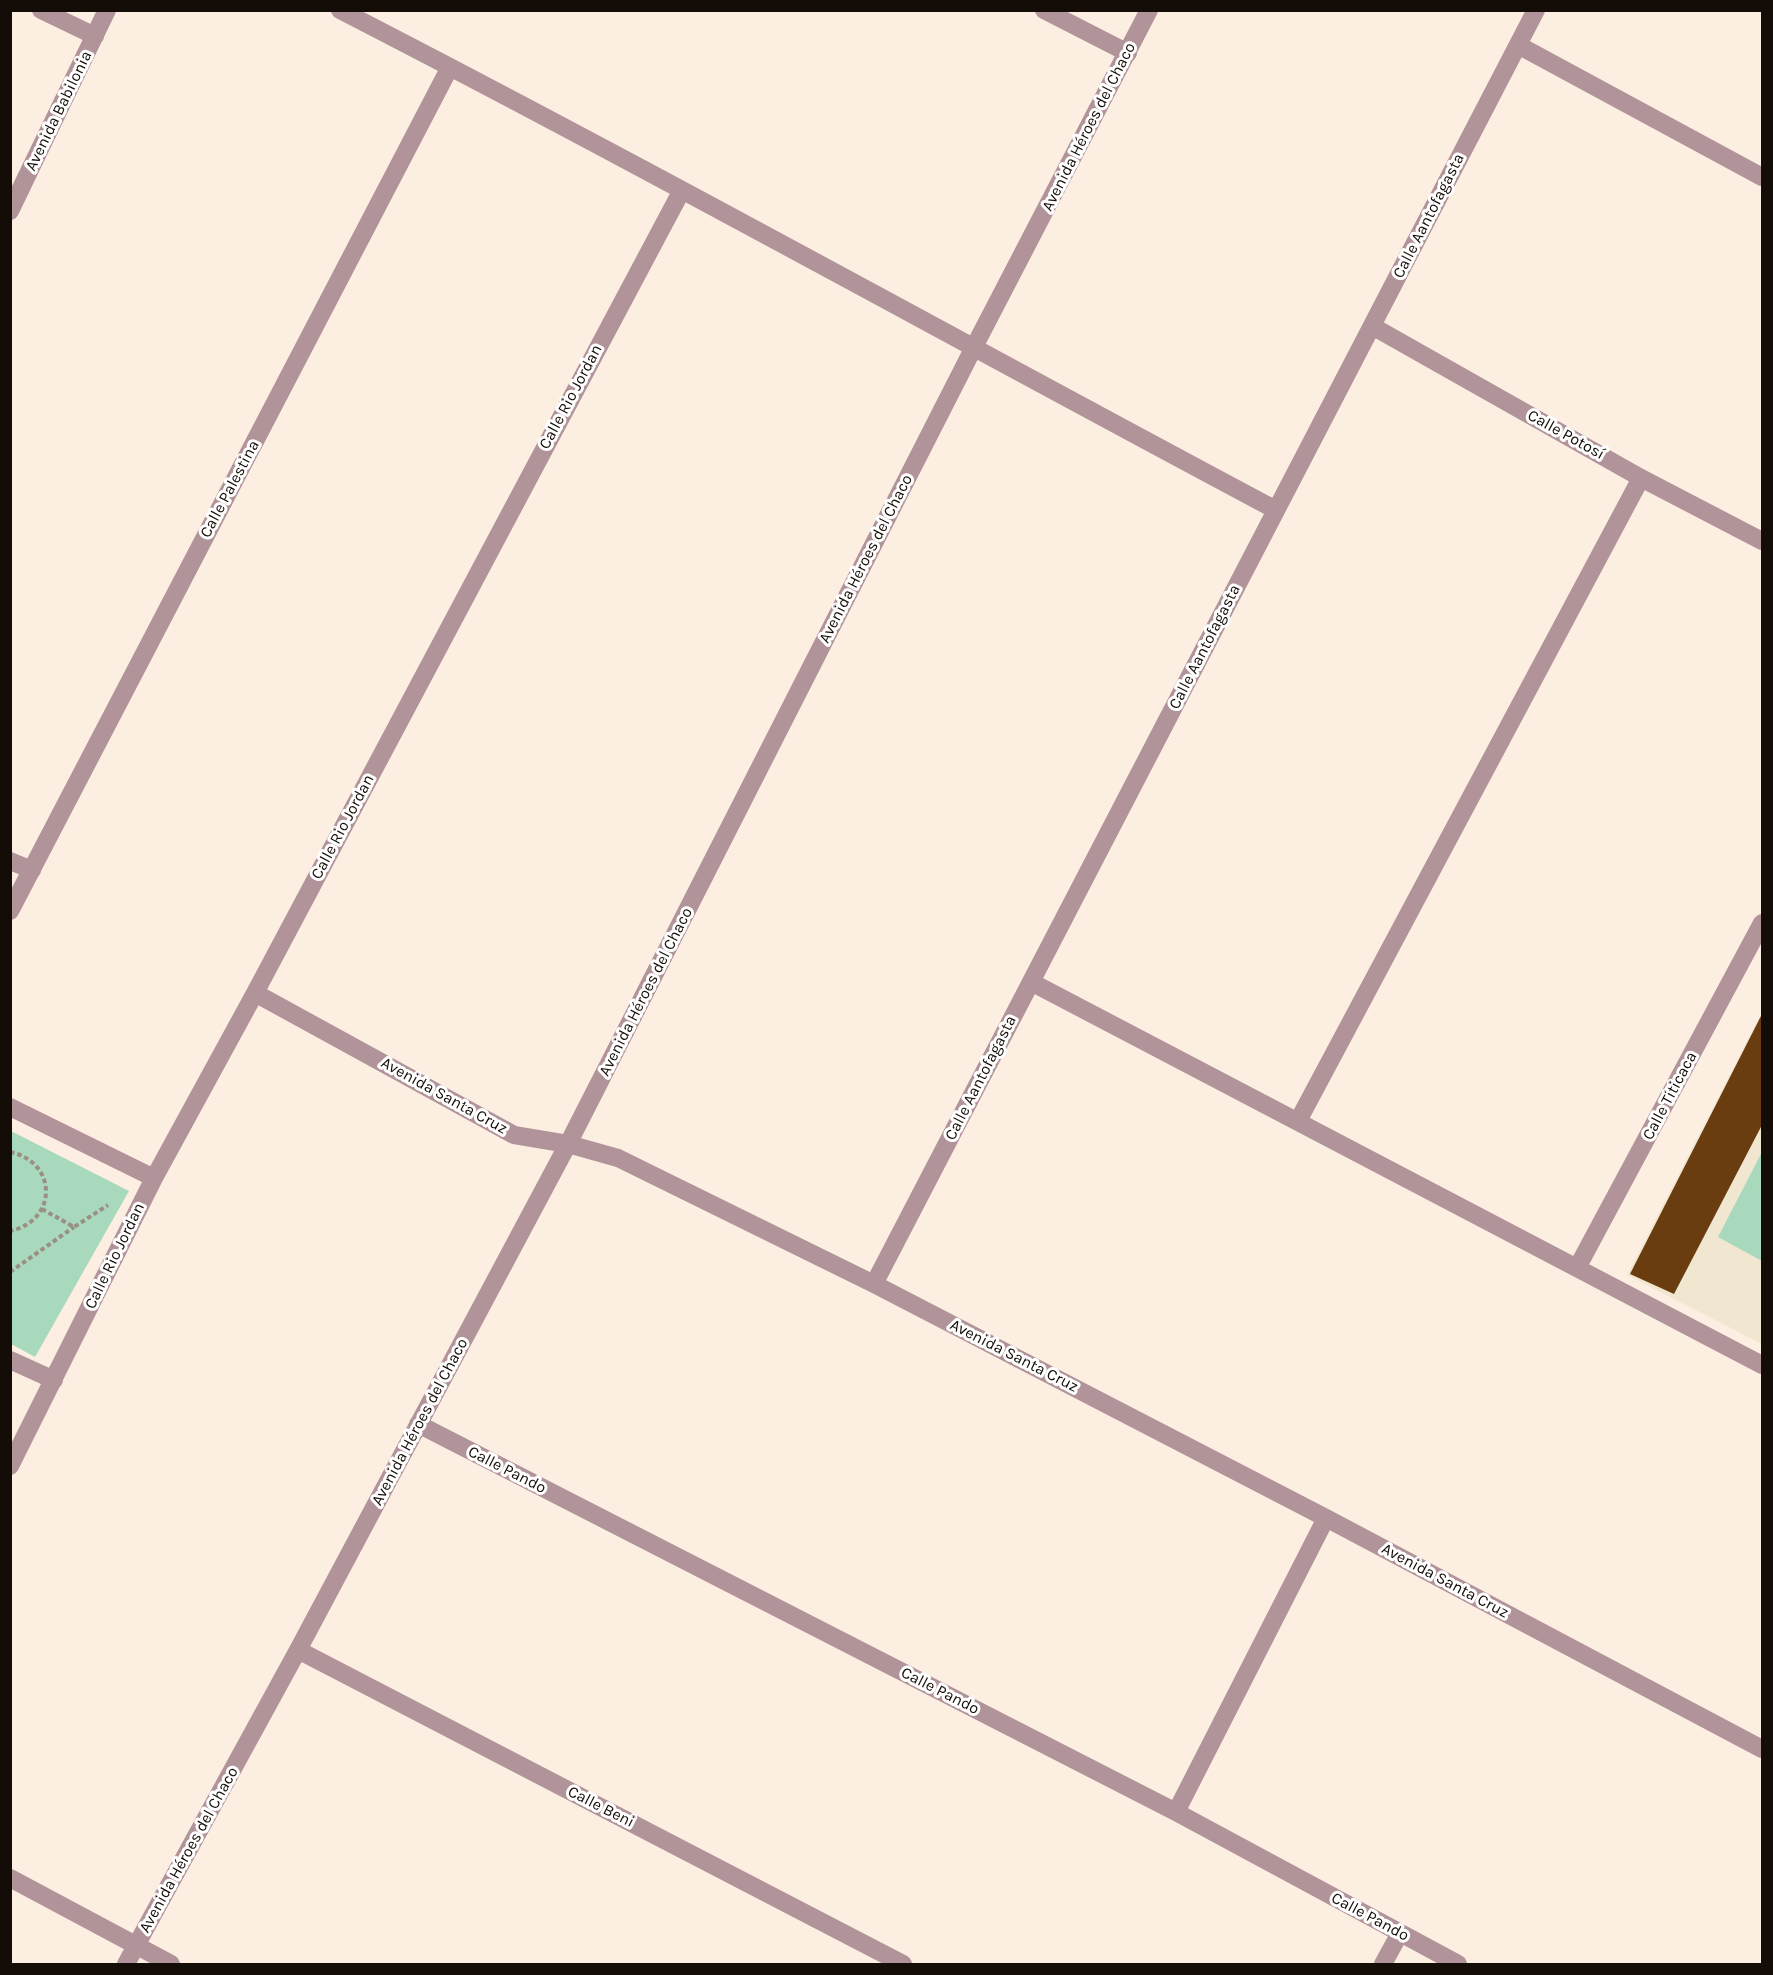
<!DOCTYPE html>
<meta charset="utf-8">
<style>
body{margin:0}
#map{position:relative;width:1773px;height:1975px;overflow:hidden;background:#fdeee2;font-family:Karla,sans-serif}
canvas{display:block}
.frame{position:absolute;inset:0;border:12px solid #140c06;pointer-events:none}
</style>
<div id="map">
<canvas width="1773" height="1975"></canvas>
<div class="frame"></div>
</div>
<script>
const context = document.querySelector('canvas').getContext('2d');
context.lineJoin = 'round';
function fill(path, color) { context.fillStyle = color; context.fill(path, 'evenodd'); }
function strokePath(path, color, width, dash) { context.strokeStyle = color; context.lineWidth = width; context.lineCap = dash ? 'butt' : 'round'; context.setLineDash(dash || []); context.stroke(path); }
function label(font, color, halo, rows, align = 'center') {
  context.font = font + ' Karla,sans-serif'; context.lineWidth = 6; context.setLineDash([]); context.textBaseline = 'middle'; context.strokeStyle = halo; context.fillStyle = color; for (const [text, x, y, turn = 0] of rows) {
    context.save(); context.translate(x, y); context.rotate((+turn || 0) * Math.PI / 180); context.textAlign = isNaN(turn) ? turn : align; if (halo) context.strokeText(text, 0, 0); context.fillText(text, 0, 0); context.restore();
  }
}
fill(new Path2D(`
 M1762,1012v332l-135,-69z`), '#f1e7d1');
fill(new Path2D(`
 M11,1131l118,60 -94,166 -24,-13z
 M1762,1152v109l-44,-24z`), '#a8d9bc');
fill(new Path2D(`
 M1762,1014v111l-88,169 -44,-20z`), '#693d10');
strokePath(new Path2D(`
 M10,1152c48,10 48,69 0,79
 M42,1209l32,18 34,-22
 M10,1272l64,-45`), '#9a8e85', 4, [4.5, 3]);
strokePath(new Path2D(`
 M41,10l54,26
 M340,10c315,162 624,334 936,500
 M1044,10l84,43
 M1518,45l244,132
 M10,211l97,-201
 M1372,326l269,152 121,63
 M10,861l22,9
 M10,911l440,-844
 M1031,982l731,383
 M255,993l259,142 54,9 50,14 256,126 452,234 436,231
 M10,1107l144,71
 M1298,1121l343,-643
 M1577,1268l185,-345
 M874,1284l662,-1274
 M10,1360l44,20
 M418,1424l758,388 282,152
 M10,1466l144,-288 101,-185 427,-803
 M298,1650l605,314
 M1176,1812l150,-294
 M10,1878l161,86
 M126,1964l172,-314 270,-506 405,-795 176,-339
 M1383,1964l17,-31`), '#b1939a', 18);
label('16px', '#140c06', '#fff', [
 ["Avenida Babilonia",59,111,-64],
 ["Avenida Héroes del Chaco",1089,127,-63],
 ["Calle Aantofagasta",1429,216,-63],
 ["Calle Rio Jordan",571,397,-62],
 ["Calle Potosí",1566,435,29],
 ["Calle Palestina",230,489,-62],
 ["Avenida Héroes del Chaco",866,559,-63],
 ["Calle Aantofagasta",1205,647,-63],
 ["Calle Rio Jordan",343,827,-62],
 ["Avenida Héroes del Chaco",646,992,-63],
 ["Calle Aantofagasta",981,1078,-63],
 ["Avenida Santa Cruz",444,1096,29],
 ["Calle Titicaca",1670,1096,-62],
 ["Calle Rio Jordan",115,1256,-64],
 ["Avenida Santa Cruz",1014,1356,27],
 ["Avenida Héroes del Chaco",420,1422,-62],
 ["Calle Pando",507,1470,27],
 ["Avenida Santa Cruz",1445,1581,28],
 ["Calle Pando",940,1691,27],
 ["Calle Beni",601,1807,27],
 ["Avenida Héroes del Chaco",189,1850,-61],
 ["Calle Pando",1370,1917,28]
]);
</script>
